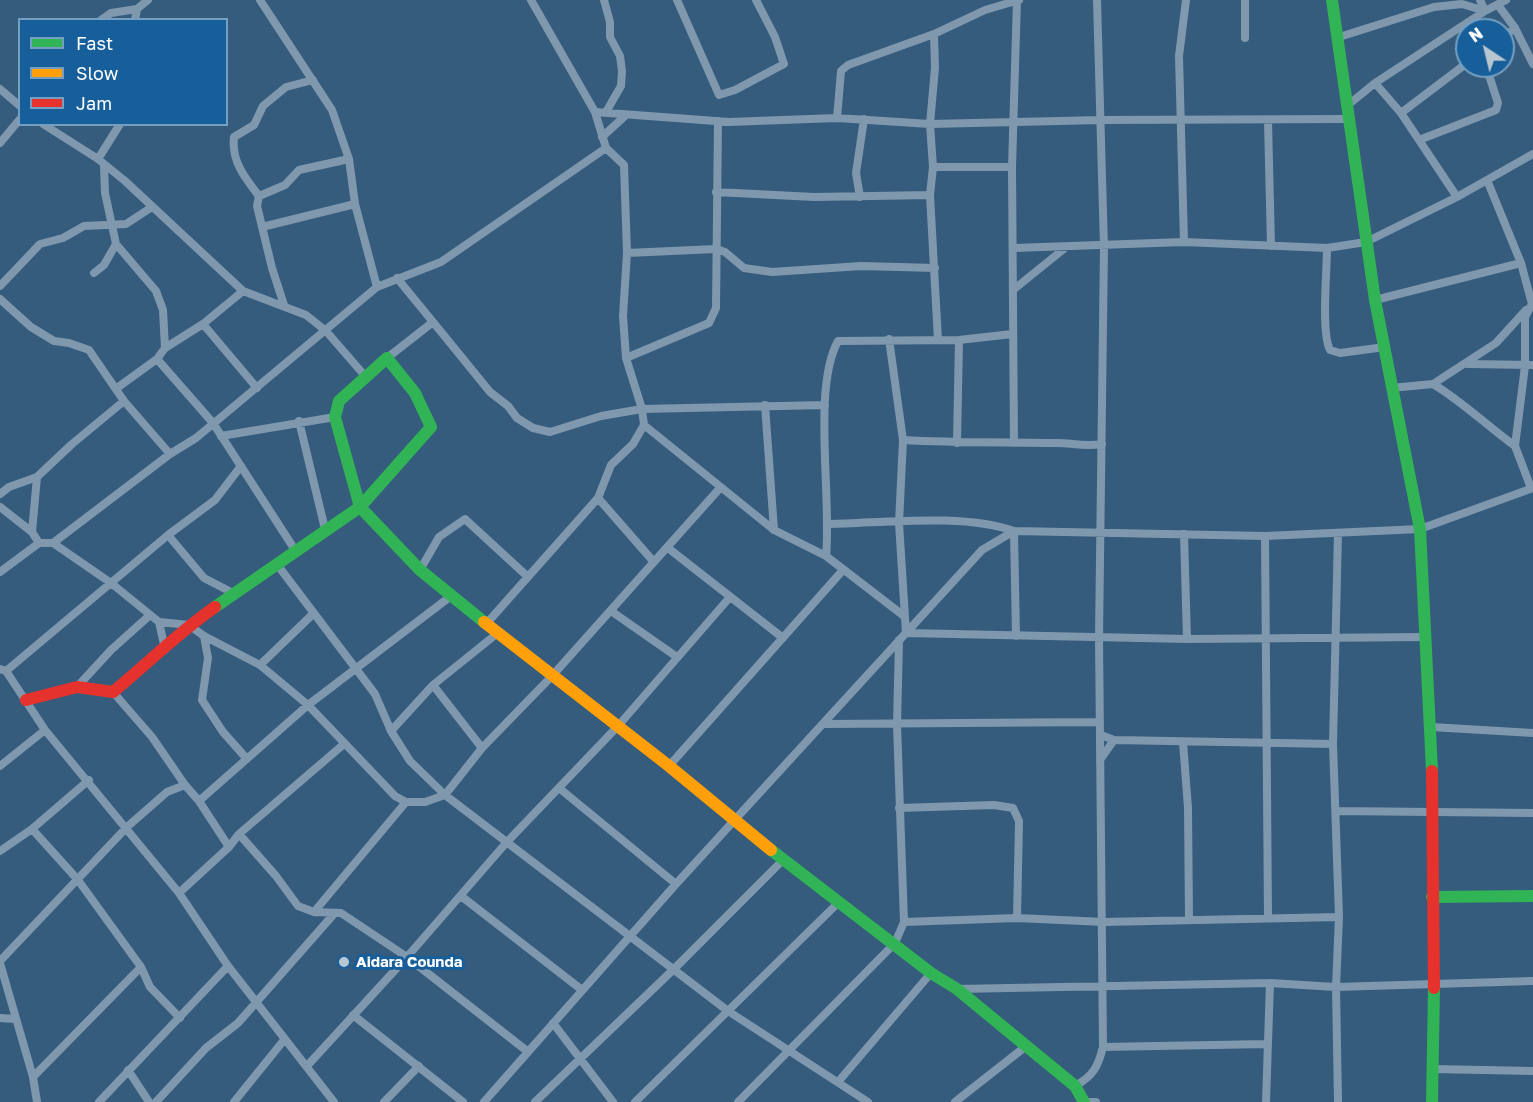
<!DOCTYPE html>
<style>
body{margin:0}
#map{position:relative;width:1533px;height:1102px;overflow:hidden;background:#355c7c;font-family:"Golos Text",sans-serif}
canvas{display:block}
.legend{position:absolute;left:18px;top:18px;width:210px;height:108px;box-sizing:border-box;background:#175f9a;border:2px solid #749fc2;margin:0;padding:8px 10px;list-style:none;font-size:18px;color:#fff}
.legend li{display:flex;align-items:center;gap:12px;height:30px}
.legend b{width:30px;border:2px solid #749fc2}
.north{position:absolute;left:1455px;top:18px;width:60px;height:60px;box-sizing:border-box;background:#175f9a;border:2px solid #749fc2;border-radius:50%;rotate:325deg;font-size:16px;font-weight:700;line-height:24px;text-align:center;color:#fff}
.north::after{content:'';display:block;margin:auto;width:21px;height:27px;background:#b8c6d1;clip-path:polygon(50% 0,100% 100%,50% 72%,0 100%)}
</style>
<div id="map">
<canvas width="1533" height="1102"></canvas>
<ul class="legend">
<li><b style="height:8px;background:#30b455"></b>Fast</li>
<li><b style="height:8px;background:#ff9f0a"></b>Slow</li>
<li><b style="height:8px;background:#e5322d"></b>Jam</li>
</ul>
<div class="north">N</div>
</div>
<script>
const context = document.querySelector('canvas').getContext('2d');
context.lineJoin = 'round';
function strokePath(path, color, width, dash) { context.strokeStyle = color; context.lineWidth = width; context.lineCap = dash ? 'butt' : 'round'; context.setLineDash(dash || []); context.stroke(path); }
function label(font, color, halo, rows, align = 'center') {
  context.font = font + ' "Golos Text",sans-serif'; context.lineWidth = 6; context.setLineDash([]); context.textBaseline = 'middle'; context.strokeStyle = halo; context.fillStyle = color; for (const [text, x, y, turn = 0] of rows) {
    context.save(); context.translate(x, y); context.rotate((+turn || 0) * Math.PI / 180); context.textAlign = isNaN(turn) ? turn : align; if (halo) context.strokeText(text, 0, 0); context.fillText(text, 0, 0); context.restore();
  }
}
strokePath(new Path2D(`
 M531,0l64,112 11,36 18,17 3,88 -4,63 3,42 16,51 2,16 130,105 52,26 78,60
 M604,0l6,22v15l10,19 2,15 -1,15 -15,26
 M677,0l42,95 16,-5 49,-26 -9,-27 -19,-37
 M1498,5l17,23 18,36
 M101,20l10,-7 26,-4
 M135,20l2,-11 11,-9
 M934,34l1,34 -5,56 3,43 -3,28 8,145
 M1503,37l12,-9
 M1245,38v-38
 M1336,38l98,-31 28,-3 23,7 21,-11
 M1375,83l26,30 56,84
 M0,89l20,17
 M1348,105l27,-22 110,-72 -5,-11
 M595,112l134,10 108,-4 93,6 171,-4 246,-1
 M1401,113l66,-50
 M837,118l4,-47 7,-6 86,-31 51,-24 34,-10
 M1268,121l3,125
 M43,124l55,35 27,22 118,110 63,24 20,16 39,45
 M602,137l24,-22
 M1419,140l77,-30 2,-7 -12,-37
 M0,143l20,-24
 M98,159l22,-35
 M104,165l1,28 11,51 40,47 7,19 2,38
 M933,167h79
 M1487,180l34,83 11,41 -7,13v49l-10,80 16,42
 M716,192l98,5 116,-2
 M259,196c-14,-18 -28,-35 -25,-59l20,-12 9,-19 23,-19 27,-7
 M860,197l-4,-24 8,-54
 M262,227l93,-23
 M1184,242l-5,-186 7,-56
 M1014,248l170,-6 143,6 39,-6 91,-45 76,-43
 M1327,248c0,22 -6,85 3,102l10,3 45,-6
 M627,253l89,-4 9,3 19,16 28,4 89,-6 74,2
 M94,273l10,-8 12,-21
 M397,278l36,44
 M0,286l40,-42 23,-6 21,-12 42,-2 26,-17
 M377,287l64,-25 165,-114
 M1013,290l52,-42
 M243,291l-40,33 -38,24 -8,11 56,64 82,127
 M0,299l31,28 23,14 15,2 20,7 35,51 46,53
 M1375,300l146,-37
 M284,305l-12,-37 -15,-62 2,-10 26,-11 14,-15 50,-11
 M203,324l54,64
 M889,339l14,101 -4,83 7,110
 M387,358l46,-36 57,70 18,14 9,12 16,10 17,4 51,-16 41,-7 183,-4
 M626,358l83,-35 7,-15 2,-187
 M1468,364l65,1
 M1433,384c30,18 54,42 82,62
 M117,388l40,-29
 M1391,388l42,-4 63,-41 30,-33
 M765,405l9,125
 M299,421l26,108
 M221,436l114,-19
 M903,440c51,3 102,2 153,3 16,0 29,4 46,1
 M957,443l2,-103
 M1014,443l-2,-276 5,-167
 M0,494l9,-7 28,-10 35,-33 52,-43
 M598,498l55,63
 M0,507l32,25 7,11
 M829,524c56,-1 133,-11 185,7l2,105
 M32,532l5,-55
 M1184,534l3,105
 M168,535l36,43 29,15
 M1265,536l3,381
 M53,543l117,-89 26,-16 181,-151 -22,-83 -6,-45 -17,-49 -72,-110
 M668,548l115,90
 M826,556c6,-58 -14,-168 12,-215l121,-1 53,-6
 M276,563l99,131 16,37 19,30 35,34 283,216 140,91
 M420,570l19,-33 26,-18 63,58
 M0,572l39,-29h14l58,40 48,39 30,3 15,11 56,29 48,40 87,91 11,6h19l20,-7 37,-47 70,-72 168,-188
 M611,611l66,46
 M159,622l6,27
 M487,623l111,-125 13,-33 22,-21 11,-19
 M906,633l281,6 239,-2
 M204,636l4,22 -6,42 21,32 24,27
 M260,665l54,-52
 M0,669l6,2 39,59 134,163 49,73 106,136
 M6,671l162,-136 47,-35 26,-34
 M433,685l49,63
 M77,687l34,-37 39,-35
 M113,692l39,45 33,48
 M825,724l274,-2
 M1431,727l102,6
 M391,731l42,-46 66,-53
 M1101,735l13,5 219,4
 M1183,742l5,66 1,111
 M1100,760l14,-20
 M0,766l45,-36
 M669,766l174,-196
 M559,788l117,96
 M199,801l109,-96 143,-109
 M899,808l95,-3 19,3 6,13 -2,97
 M1336,811l197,2
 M32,829l46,51 63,87 9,20 30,31
 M239,834l37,42 22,30 16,6 27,1 66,44 120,94
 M0,851l32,-22 57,-49
 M179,893l50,-46 10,-13 105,-90
 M461,896l121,94
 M314,912l92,-110
 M904,922l113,-4 87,4 235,-5
 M0,961l127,-134 40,-35 18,-7 14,16 30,46
 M0,963l33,114 4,25
 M957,989l313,-6 66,4 197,-6
 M353,1015l110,87
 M0,1018l16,1
 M553,1023l60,79
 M1103,1047l165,-3
 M307,1066l100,-109 99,-114 112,-117 112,-129
 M1432,1069l101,2
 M128,1070l21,32
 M33,1077l108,-110
 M838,1082l93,-109
 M1075,1086c18,-10 23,-19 28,-39l-4,-410 5,-390 -7,-247
 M99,1102l129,-136
 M156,1102l50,-54 32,-25 95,-108
 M234,1102l50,-62
 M384,1102l35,-36
 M484,1102l192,-218 306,-334 32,-19 251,5 155,-7 113,-41
 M535,1102l140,-134 109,-109
 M635,1102l204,-200
 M738,1102l157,-159 9,-21 -7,-197 2,-85
 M955,1102l70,-55
 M1084,1102h12
 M1266,1102l4,-119
 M1338,1102l-2,-115 3,-70 -6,-173 5,-210`), '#8098ae', 8);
strokePath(new Path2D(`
 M1332,0l43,300 45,229 12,242
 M215,607l145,-100 71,-80 -16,-34 -28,-35 -48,43 -4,16 25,90 60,63 64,52
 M771,850l160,123 26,16 118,97 9,16
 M1432,897l101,-1
 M1432,1102l2,-114`), '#30b455', 12);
strokePath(new Path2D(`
 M484,622l185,144 102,84`), '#ff9f0a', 12);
strokePath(new Path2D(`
 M26,700l51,-13 36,5c34,-28 66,-60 102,-85
 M1432,771l2,217`), '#e5322d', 12);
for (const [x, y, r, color] of [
 [344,962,6,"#b8c6d1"]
]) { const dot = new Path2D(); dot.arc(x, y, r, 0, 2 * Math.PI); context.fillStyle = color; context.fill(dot); strokePath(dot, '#175f9a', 2); }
label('bold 15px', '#fff', '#175f9a', [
 ["Aidara Counda",356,962]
], 'left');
</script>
